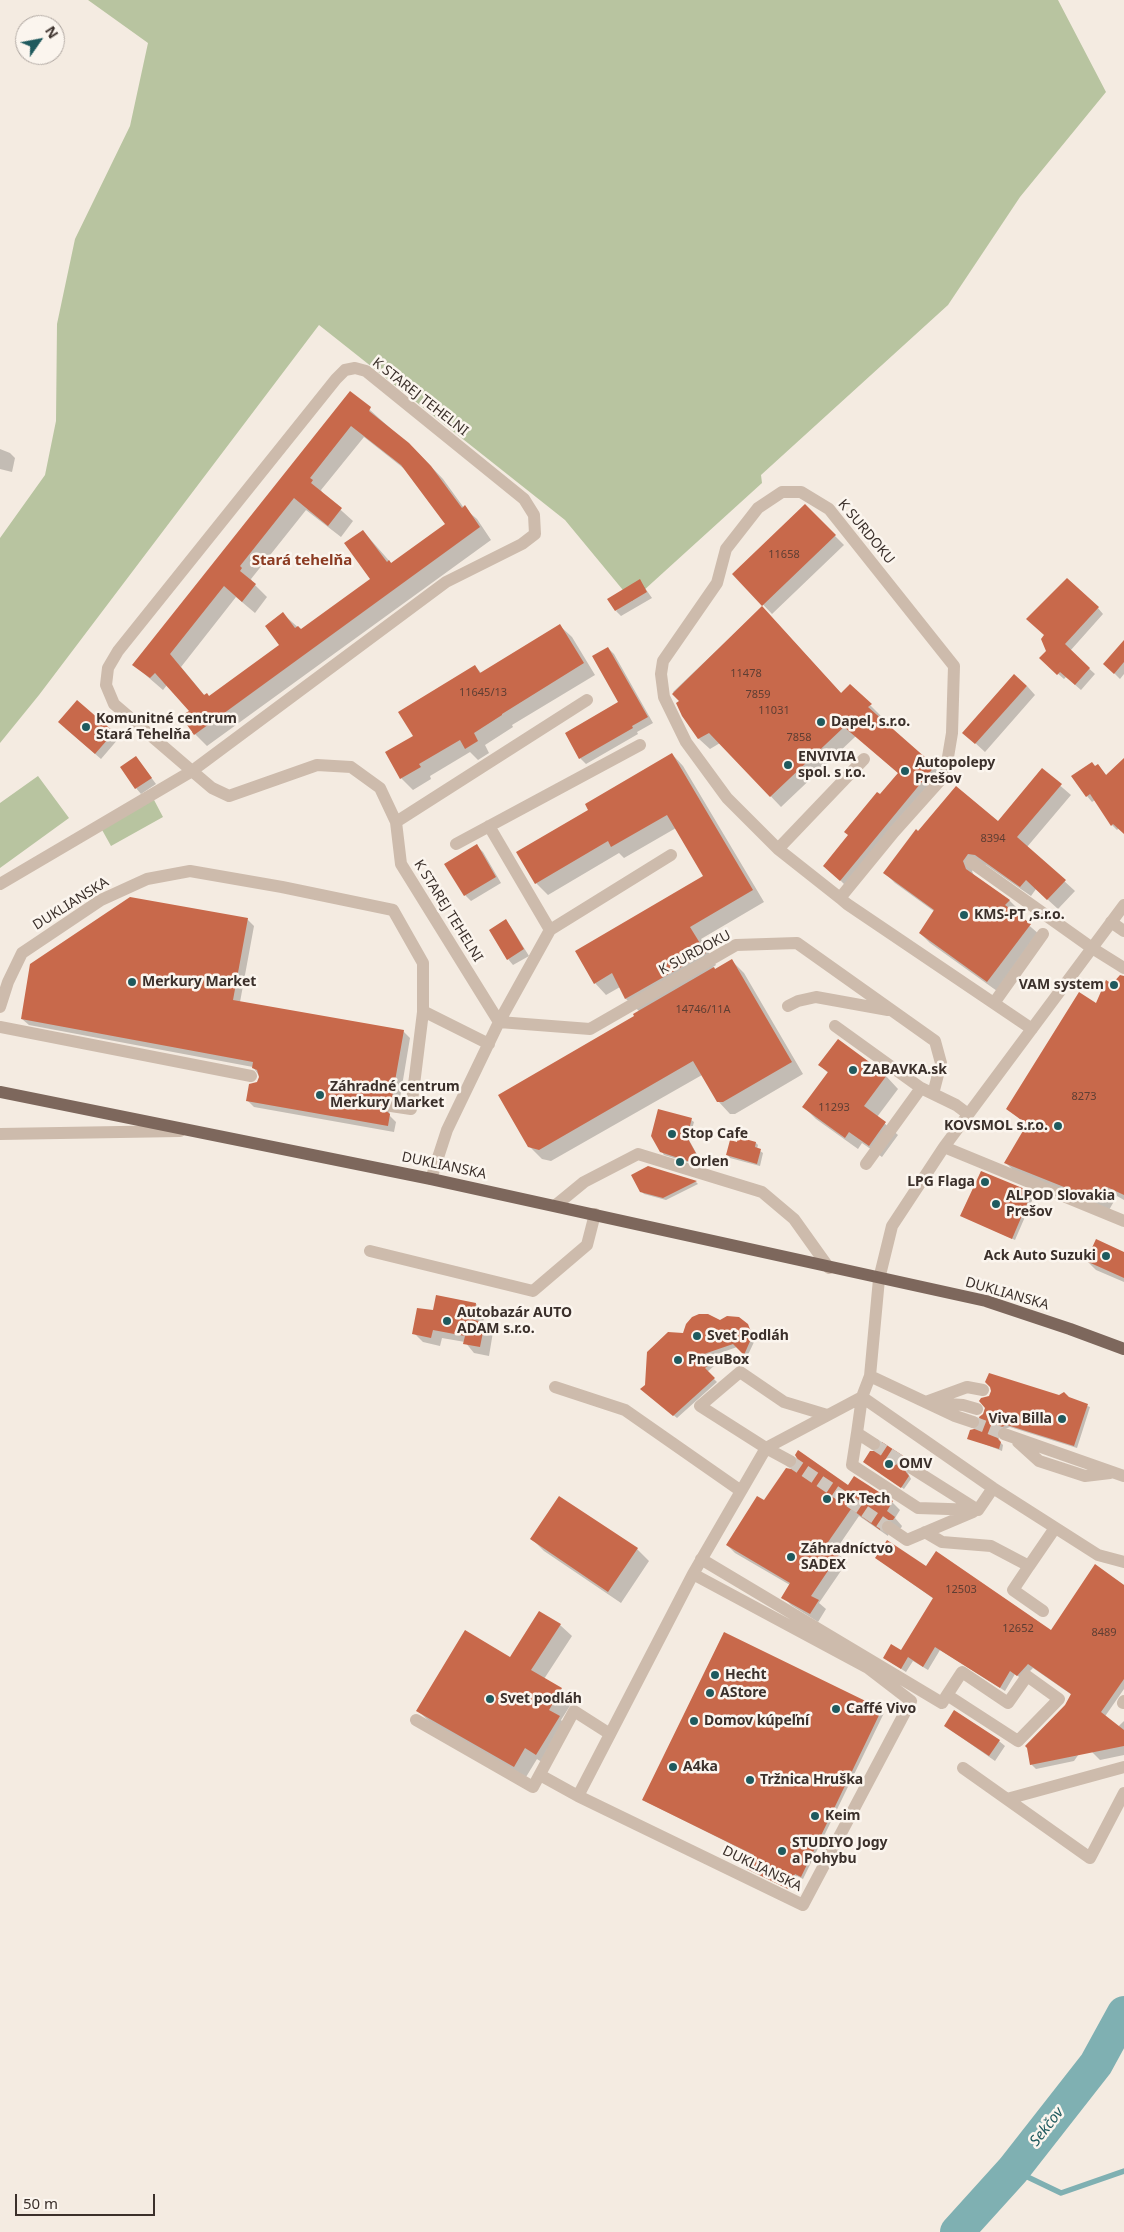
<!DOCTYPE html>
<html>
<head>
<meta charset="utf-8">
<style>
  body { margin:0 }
  #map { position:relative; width:1124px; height:2232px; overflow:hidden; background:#f4ebe1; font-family:"Noto Sans",sans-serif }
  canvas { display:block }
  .north { position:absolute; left:15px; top:15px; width:50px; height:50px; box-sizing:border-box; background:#fbf5ee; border:1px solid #aea6a0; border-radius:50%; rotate:57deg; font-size:14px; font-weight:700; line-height:20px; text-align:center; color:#3b302b }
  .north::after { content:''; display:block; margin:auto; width:18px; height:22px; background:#1f5a5e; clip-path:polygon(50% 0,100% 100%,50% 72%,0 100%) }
  .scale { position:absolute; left:15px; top:2194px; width:140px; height:22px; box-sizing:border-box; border:2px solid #3b302b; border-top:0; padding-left:6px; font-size:15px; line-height:18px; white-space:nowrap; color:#3b302b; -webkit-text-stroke:4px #fbf5ee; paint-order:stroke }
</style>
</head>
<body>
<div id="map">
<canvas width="1124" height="2232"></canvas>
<div class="north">N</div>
<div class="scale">50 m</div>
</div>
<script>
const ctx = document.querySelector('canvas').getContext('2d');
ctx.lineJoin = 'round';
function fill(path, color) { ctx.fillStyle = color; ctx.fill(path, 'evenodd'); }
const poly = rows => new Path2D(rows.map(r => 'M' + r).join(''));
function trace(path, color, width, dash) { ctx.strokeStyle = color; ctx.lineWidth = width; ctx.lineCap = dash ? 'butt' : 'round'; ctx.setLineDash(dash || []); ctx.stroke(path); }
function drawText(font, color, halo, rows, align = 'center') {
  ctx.font = font + ' "Noto Sans",sans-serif'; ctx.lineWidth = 5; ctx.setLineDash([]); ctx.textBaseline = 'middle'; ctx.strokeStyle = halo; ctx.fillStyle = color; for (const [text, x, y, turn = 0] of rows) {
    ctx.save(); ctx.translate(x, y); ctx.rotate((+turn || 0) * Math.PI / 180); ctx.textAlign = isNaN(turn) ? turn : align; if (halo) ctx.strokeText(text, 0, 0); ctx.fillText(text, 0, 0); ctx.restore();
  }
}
fill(poly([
  [88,0,1058,0,1106,92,1020,197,948,305,761,475,762,483,632,601,565,520,319,325,39,695,0,743,0,538,45,475,56,421,57,324,75,239,130,126,148,43],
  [38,776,69,818,0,868,0,803],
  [153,798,163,817,111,846,101,828]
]), '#b8c4a0');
fill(poly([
  [350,392,421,456,443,479,464,508,477,519,491,540,207,746,195,734,191,711,167,685,163,690,134,665],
  [364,437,407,471,447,525,392,564,363,531,372,579,301,630,283,614,281,645,210,697,205,696,181,667,236,597,255,613,267,597,253,583,251,579,306,510,341,537,353,521,323,494,321,490],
  [0,449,10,453,15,458,12,472,0,469],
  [805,506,844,545,772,614,734,574],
  [640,581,652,598,621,616,616,611],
  [762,607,842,694,850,685,881,716,879,718,945,777,851,891,836,876,880,796,899,774,856,736,781,807,720,743,710,749,699,739,683,715,680,701,673,692],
  [1098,608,1103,614,1070,651,1095,674,1081,690,1066,677,1064,679,1047,664,1048,651,1045,636],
  [560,626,572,637,595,675,512,725,513,727,485,745,489,753,478,760,470,752,430,776,431,779,413,790,401,778,414,737,475,666,482,674],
  [1124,642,1124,674,1120,679,1111,670],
  [608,648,614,654,653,723,637,732,638,734,586,764,580,758,566,734,620,703],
  [1027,686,1035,695,985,752,973,741],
  [65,728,113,733,119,738,101,759],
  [672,754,683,766,764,902,701,939,716,965,713,967,716,970,732,961,744,973,803,1074,735,1114,730,1114,718,1101,702,1075,551,1161,542,1159,529,1146,639,1011,626,999,620,987,606,995,595,983,704,876,676,828,624,858,619,853,548,895,536,883,590,810],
  [136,757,156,784,141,794,136,788],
  [1098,765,1107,776,1124,770,1124,833,1119,828,1117,830,1112,825,1095,800,1092,802,1087,796,1073,777],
  [1042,770,1071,795,1027,847,1075,891,1058,909,1036,889,1031,896,986,865,978,864,972,871,974,876,1009,900,1019,910,1016,914,1040,935,997,991,930,943,920,933,935,912,895,883,885,873,919,833,998,823],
  [477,846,483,852,501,883,471,901,465,895],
  [247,919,254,926,240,1002,403,1031,410,1038,399,1104,389,1111,390,1116,396,1122,394,1132,254,1107,247,1100,260,1077,253,1067,29,1025,22,1019],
  [506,921,511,927,529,956,513,965,508,959],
  [1124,980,1124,1200,1117,1196,1109,1210,1015,1172,1005,1162,1028,1126,1007,1108,1112,986],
  [820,1065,886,1076,898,1089,877,1117,898,1135,882,1157,862,1143,858,1149,816,1119,804,1107,828,1073],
  [691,1120,694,1122,689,1140,704,1167,664,1155,662,1152],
  [756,1143,758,1145,757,1149,763,1153,760,1166,730,1158,727,1155],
  [648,1167,696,1182,698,1184,666,1200,644,1194,641,1191],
  [981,1172,1034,1196,1015,1240,962,1216],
  [1124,1253,1124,1282,1096,1270,1087,1261],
  [437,1297,476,1304,485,1313,483,1323,493,1332,489,1356,474,1353,465,1342,442,1338,440,1346,423,1342,414,1333,434,1312],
  [720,1321,747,1324,754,1336,754,1342,747,1357,737,1347,706,1358,714,1366,707,1372,717,1382,677,1418,645,1392,684,1334],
  [1069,1399,1090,1407,1077,1448,1010,1427,1002,1430,998,1435,1000,1442,1003,1445,1002,1451,969,1438],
  [883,1444,913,1465,907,1471,911,1479,904,1489,865,1462,882,1449],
  [849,1487,892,1502,900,1510,895,1518,902,1526,901,1528,892,1528,889,1531,888,1536,859,1516,835,1551,847,1562,819,1603,826,1609,818,1622,791,1605,783,1597,790,1585,735,1553,727,1545,764,1501],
  [532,1539,637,1549,649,1561,621,1603,544,1551],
  [876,1558,927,1568,1052,1632,1095,1566,1124,1585,1124,1689,1074,1761,1036,1769,1031,1764,1072,1695,1033,1668,1022,1679,1015,1674,1005,1691,940,1650,928,1670,913,1661,906,1672,884,1658,901,1652,934,1599],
  [560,1625,572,1636,544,1679,561,1689,573,1701,561,1720,570,1729,548,1766,537,1759,526,1777,430,1722,418,1711,510,1658],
  [724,1633,884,1713,803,1879,797,1876,790,1890,751,1871,748,1869,755,1856,643,1800],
  [1124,1721,1124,1755,1100,1760,1092,1752],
  [945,1726,999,1741,1005,1746,995,1761]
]), '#0003');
trace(poly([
  [1013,2170,1061,2193,1124,2171]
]), '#7fb0b2', 5.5);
trace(poly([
  [957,2232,1013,2170,1096,2064,1124,2013]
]), '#7fb0b2', 34);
fill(poly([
  [350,391,371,407,369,411,409,443,431,466,462,508,465,505,480,527,194,735,181,716,189,711,155,673,150,678,132,665],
  [351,426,401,465,445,524,391,563,389,560,387,562,363,530,344,543,370,579,301,629,298,626,295,628,283,612,265,626,279,645,209,696,207,693,204,695,170,654,224,586,242,602,256,584,240,571,242,568,240,566,294,498,328,526,342,508,311,483,313,480,310,478],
  [805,504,836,535,762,606,732,574],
  [1067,578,1099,607,1065,644,1090,668,1075,685,1060,672,1057,675,1039,658,1046,651,1041,639,1044,635,1026,619],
  [640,579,647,592,615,611,607,599],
  [762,606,841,693,850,684,872,704,868,707,935,766,840,881,823,866,848,835,844,832,877,792,880,794,898,773,844,727,770,797,709,733,698,739,682,716,676,703,679,701,672,694],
  [560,624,584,663,502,714,502,715,474,733,478,741,465,749,460,740,419,764,421,767,400,779,385,752,413,736,398,712,475,665,480,673],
  [1124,640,1124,662,1114,674,1103,664],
  [608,647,648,717,632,726,633,728,579,759,565,733,618,702,592,656],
  [1014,674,1027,686,975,744,962,733],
  [77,700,114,732,95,754,58,722],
  [672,753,753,890,690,927,706,953,625,999,612,973,594,984,575,951,703,876,667,815,611,847,608,841,535,884,516,852,588,810,585,804],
  [136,756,152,778,135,789,120,767],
  [1124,758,1124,834,1113,824,1111,826,1090,794,1086,797,1071,776,1092,762,1095,766,1098,764,1106,775],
  [1042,768,1062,784,1017,837,1066,880,1047,900,1026,880,1020,887,975,855,968,854,963,861,966,869,1010,900,1005,905,1031,924,987,982,919,933,934,910,883,873,916,829,918,831,956,786,998,821],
  [477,844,496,877,464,896,444,864],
  [130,897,248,918,233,1000,404,1030,392,1098,388,1099,383,1104,384,1109,390,1114,388,1126,246,1101,249,1084,257,1082,259,1077,257,1070,252,1068,253,1062,21,1019,30,964],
  [506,919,524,949,507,960,489,930],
  [732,959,792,1062,723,1102,717,1102,693,1061,539,1150,528,1147,498,1095,634,1016,633,1014,714,967,715,969],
  [1120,975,1124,976,1124,1195,1107,1187,1099,1201,1004,1163,1027,1124,1006,1109,1079,992,1096,1003,1106,980,1112,984],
  [838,1039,887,1075,864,1106,886,1122,869,1146,849,1132,845,1138,802,1107,828,1072,818,1065],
  [658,1109,692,1118,687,1137,703,1166,660,1152,651,1136],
  [738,1137,756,1142,755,1147,761,1149,757,1164,726,1155,730,1140,737,1142],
  [648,1166,697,1181,663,1198,640,1192,631,1175],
  [981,1171,1032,1192,1012,1239,960,1216],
  [1096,1239,1124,1252,1124,1278,1086,1261],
  [436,1295,476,1303,474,1320,485,1322,480,1347,463,1344,465,1336,433,1330,431,1338,412,1334,417,1308,433,1310],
  [699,1314,708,1314,720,1320,727,1316,739,1317,748,1324,751,1332,751,1339,744,1355,733,1344,704,1354,711,1363,705,1368,715,1378,673,1416,640,1389,645,1385,647,1352,668,1332,683,1333,686,1324,692,1317],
  [989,1373,1059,1395,1064,1392,1069,1397,1088,1404,1074,1446,1007,1425,999,1428,996,1432,998,1439,1001,1442,999,1449,967,1439,970,1430,978,1428,981,1424,979,1417,983,1414,985,1408,979,1401,981,1398,989,1396,991,1391,990,1387,985,1382],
  [882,1442,911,1461,906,1465,906,1472,909,1476,901,1488,863,1462,870,1451,877,1451,880,1449],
  [798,1450,848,1485,854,1476,893,1501,887,1511,895,1517,893,1520,884,1520,881,1523,880,1530,851,1509,826,1545,840,1553,811,1596,819,1600,810,1614,781,1598,790,1583,726,1545,757,1496,764,1500,786,1468,791,1469,797,1465,798,1460,795,1455],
  [559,1496,638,1548,608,1592,530,1539],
  [887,1540,926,1566,936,1551,1051,1630,1095,1564,1124,1585,1124,1679,1101,1712,1124,1730,1124,1746,1030,1765,1027,1748,1025,1746,1065,1705,1071,1694,1028,1664,1017,1676,1010,1671,1000,1688,935,1647,923,1667,908,1657,901,1669,883,1658,891,1644,901,1650,933,1598,875,1558],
  [539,1611,561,1624,531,1670,562,1688,549,1710,560,1716,536,1755,525,1748,514,1767,416,1711,465,1630,510,1657],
  [724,1632,882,1709,801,1877,795,1874,788,1889,747,1869,754,1855,642,1800],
  [954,1710,1000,1740,989,1756,944,1726]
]), '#c8694b');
trace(poly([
  [973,1422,1004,1434],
  [874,1444,913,1469],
  [790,1461,888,1527]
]), '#cfc6bd', 12, [12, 6]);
trace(poly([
  [396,822,587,700],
  [489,826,550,930],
  [456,844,640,745],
  [778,849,864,759],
  [671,855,550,930,499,1022,590,1029,736,945,797,943,935,1041,941,1063,933,1094],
  [971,862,1092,948,1124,968],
  [0,884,192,771,446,582,522,544,535,534,534,515,524,499,366,371,355,368,345,370,336,379,118,651,108,668,106,685,114,704,192,771,212,788,229,796,317,765,351,767,380,788,396,822,401,864,499,1022,447,1130,431,1179],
  [840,898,894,832,945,775,952,733,954,666,829,509,801,492,782,492,758,508,726,549,717,583,663,661,661,674,664,697,686,742,727,798,778,849,840,898,847,904,1032,1029],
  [1111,922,1124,931],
  [994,1003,1043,934],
  [788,1006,798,1001,816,997,888,1010],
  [0,1007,8,982,22,953,101,900,147,879,190,871,282,887,393,910,423,963,423,1012,411,1109,391,1106],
  [425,1012,489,1044],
  [835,1026,921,1088],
  [0,1027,251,1076],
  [0,1134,180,1131],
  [944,1147,1124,1221],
  [866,1164,921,1088,956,1105,968,1114],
  [556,1205,584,1182,638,1154,762,1192,794,1219,829,1268],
  [370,1251,533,1291,587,1245,595,1214],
  [870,1376,955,1416,973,1422],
  [555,1387,625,1410,741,1491],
  [926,1402,967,1387,983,1390],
  [933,1403,963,1405,977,1409],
  [857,1433,852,1465,918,1508,978,1510],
  [1004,1434,1124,1476],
  [1018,1442,1039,1461,1085,1476,1110,1473],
  [874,1444,857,1433,862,1397,993,1488,1098,1555,1124,1562],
  [790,1461,766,1448,700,1406,740,1372,784,1402,827,1415],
  [913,1469,978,1510,993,1488],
  [888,1527,907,1540,973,1512],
  [925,1532,942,1542,991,1546,1029,1566,1055,1528],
  [701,1559,942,1703,947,1695,962,1672,1008,1703,1027,1676,1059,1699,1018,1741,947,1695],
  [1029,1566,1013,1590,1043,1611],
  [693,1574,868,1668,911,1701,803,1905,578,1796,693,1574,766,1448,862,1397,870,1376,879,1279,892,1226,944,1147,1124,905],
  [1123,1703,1124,1701],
  [416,1720,533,1787,574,1711,610,1734],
  [963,1768,1090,1858,1124,1793],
  [540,1775,578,1796],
  [1007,1799,1124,1767]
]), '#cdbbac', 12);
trace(poly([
  [0,1092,431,1179,986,1301,1070,1329,1124,1349]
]), '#7d675c', 12);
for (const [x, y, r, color] of [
  [821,722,5,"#1f5a5e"],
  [86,727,5,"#1f5a5e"],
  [788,765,5,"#1f5a5e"],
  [905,771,5,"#1f5a5e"],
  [964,915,5,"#1f5a5e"],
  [132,982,5,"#1f5a5e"],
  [1114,985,5,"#1f5a5e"],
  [853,1070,5,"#1f5a5e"],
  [320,1095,5,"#1f5a5e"],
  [1058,1126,5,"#1f5a5e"],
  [672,1134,5,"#1f5a5e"],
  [680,1162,5,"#1f5a5e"],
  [985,1182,5,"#1f5a5e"],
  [996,1204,5,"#1f5a5e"],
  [1106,1256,5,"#1f5a5e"],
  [447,1321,5,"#1f5a5e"],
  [697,1336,5,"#1f5a5e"],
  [678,1360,5,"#1f5a5e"],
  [1062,1419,5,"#1f5a5e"],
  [889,1464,5,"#1f5a5e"],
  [827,1499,5,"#1f5a5e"],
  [791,1557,5,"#1f5a5e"],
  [715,1675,5,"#1f5a5e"],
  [710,1693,5,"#1f5a5e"],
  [490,1699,5,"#1f5a5e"],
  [836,1709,5,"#1f5a5e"],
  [694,1721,5,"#1f5a5e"],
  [673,1767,5,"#1f5a5e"],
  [750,1780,5,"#1f5a5e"],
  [815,1816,5,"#1f5a5e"],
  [782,1851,5,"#1f5a5e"]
]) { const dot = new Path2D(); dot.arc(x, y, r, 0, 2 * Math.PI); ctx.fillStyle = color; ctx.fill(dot); trace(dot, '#fbf5ee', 2); }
drawText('11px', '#5e3e33', null, [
  ["11658",784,555],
  ["11478",746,674],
  ["11645/13",483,693],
  ["7859",758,695],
  ["11031",774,711],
  ["7858",799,738],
  ["8394",993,839],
  ["14746/11A",703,1010],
  ["8273",1084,1097],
  ["11293",834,1108],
  ["12503",961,1590],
  ["12652",1018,1629],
  ["8489",1104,1633]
]);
drawText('14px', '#3b302b', '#fbf5ee', [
  ["K STAREJ TEHELNI",420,397,38],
  ["K SURDOKU",866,532,50],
  ["DUKLIANSKA",71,904,-32],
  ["K STAREJ TEHELNI",448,911,58],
  ["K SURDOKU",695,953,-28],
  ["DUKLIANSKA",444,1166,12],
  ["DUKLIANSKA",1007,1294,16],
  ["DUKLIANSKA",762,1869,26]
]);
drawText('bold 14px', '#3b302b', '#fbf5ee', [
  ["Komunitné centrum",96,719],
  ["Stará Tehelňa",96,735],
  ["Dapel, s.r.o.",831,722],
  ["ENVIVIA",798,757],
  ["spol. s r.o.",798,773],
  ["Autopolepy",915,763],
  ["Prešov",915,779],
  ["KMS-PT ,s.r.o.",974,915],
  ["Merkury Market",142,982],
  ["VAM system",1104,985,"right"],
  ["ZABAVKA.sk",863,1070],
  ["Záhradné centrum",330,1087],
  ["Merkury Market",330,1103],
  ["KOVSMOL s.r.o.",1048,1126,"right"],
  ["Stop Cafe",682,1134],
  ["Orlen",690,1162],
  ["LPG Flaga",975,1182,"right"],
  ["ALPOD Slovakia",1006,1196],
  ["Prešov",1006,1212],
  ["Ack Auto Suzuki",1096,1256,"right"],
  ["Autobazár AUTO",457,1313],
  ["ADAM s.r.o.",457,1329],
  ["Svet Podláh",707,1336],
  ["PneuBox",688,1360],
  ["Viva Billa",1052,1419,"right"],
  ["OMV",899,1464],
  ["PK Tech",837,1499],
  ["Záhradníctvo",801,1549],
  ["SADEX",801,1565],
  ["Hecht",725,1675],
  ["AStore",720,1693],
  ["Svet podláh",500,1699],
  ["Caffé Vivo",846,1709],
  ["Domov kúpeľní",704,1721],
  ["A4ka",683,1767],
  ["Tržnica Hruška",760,1780],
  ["Keim",825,1816],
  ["STUDIYO Jogy",792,1843],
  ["a Pohybu",792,1859]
], 'left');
drawText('bold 15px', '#8c3b22', '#fbf5ee', [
  ["Stará tehelňa",302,561]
]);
drawText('italic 15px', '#1f5a5e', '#fbf5ee', [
  ["Sekčov",1047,2127,-52]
]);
</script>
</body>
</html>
